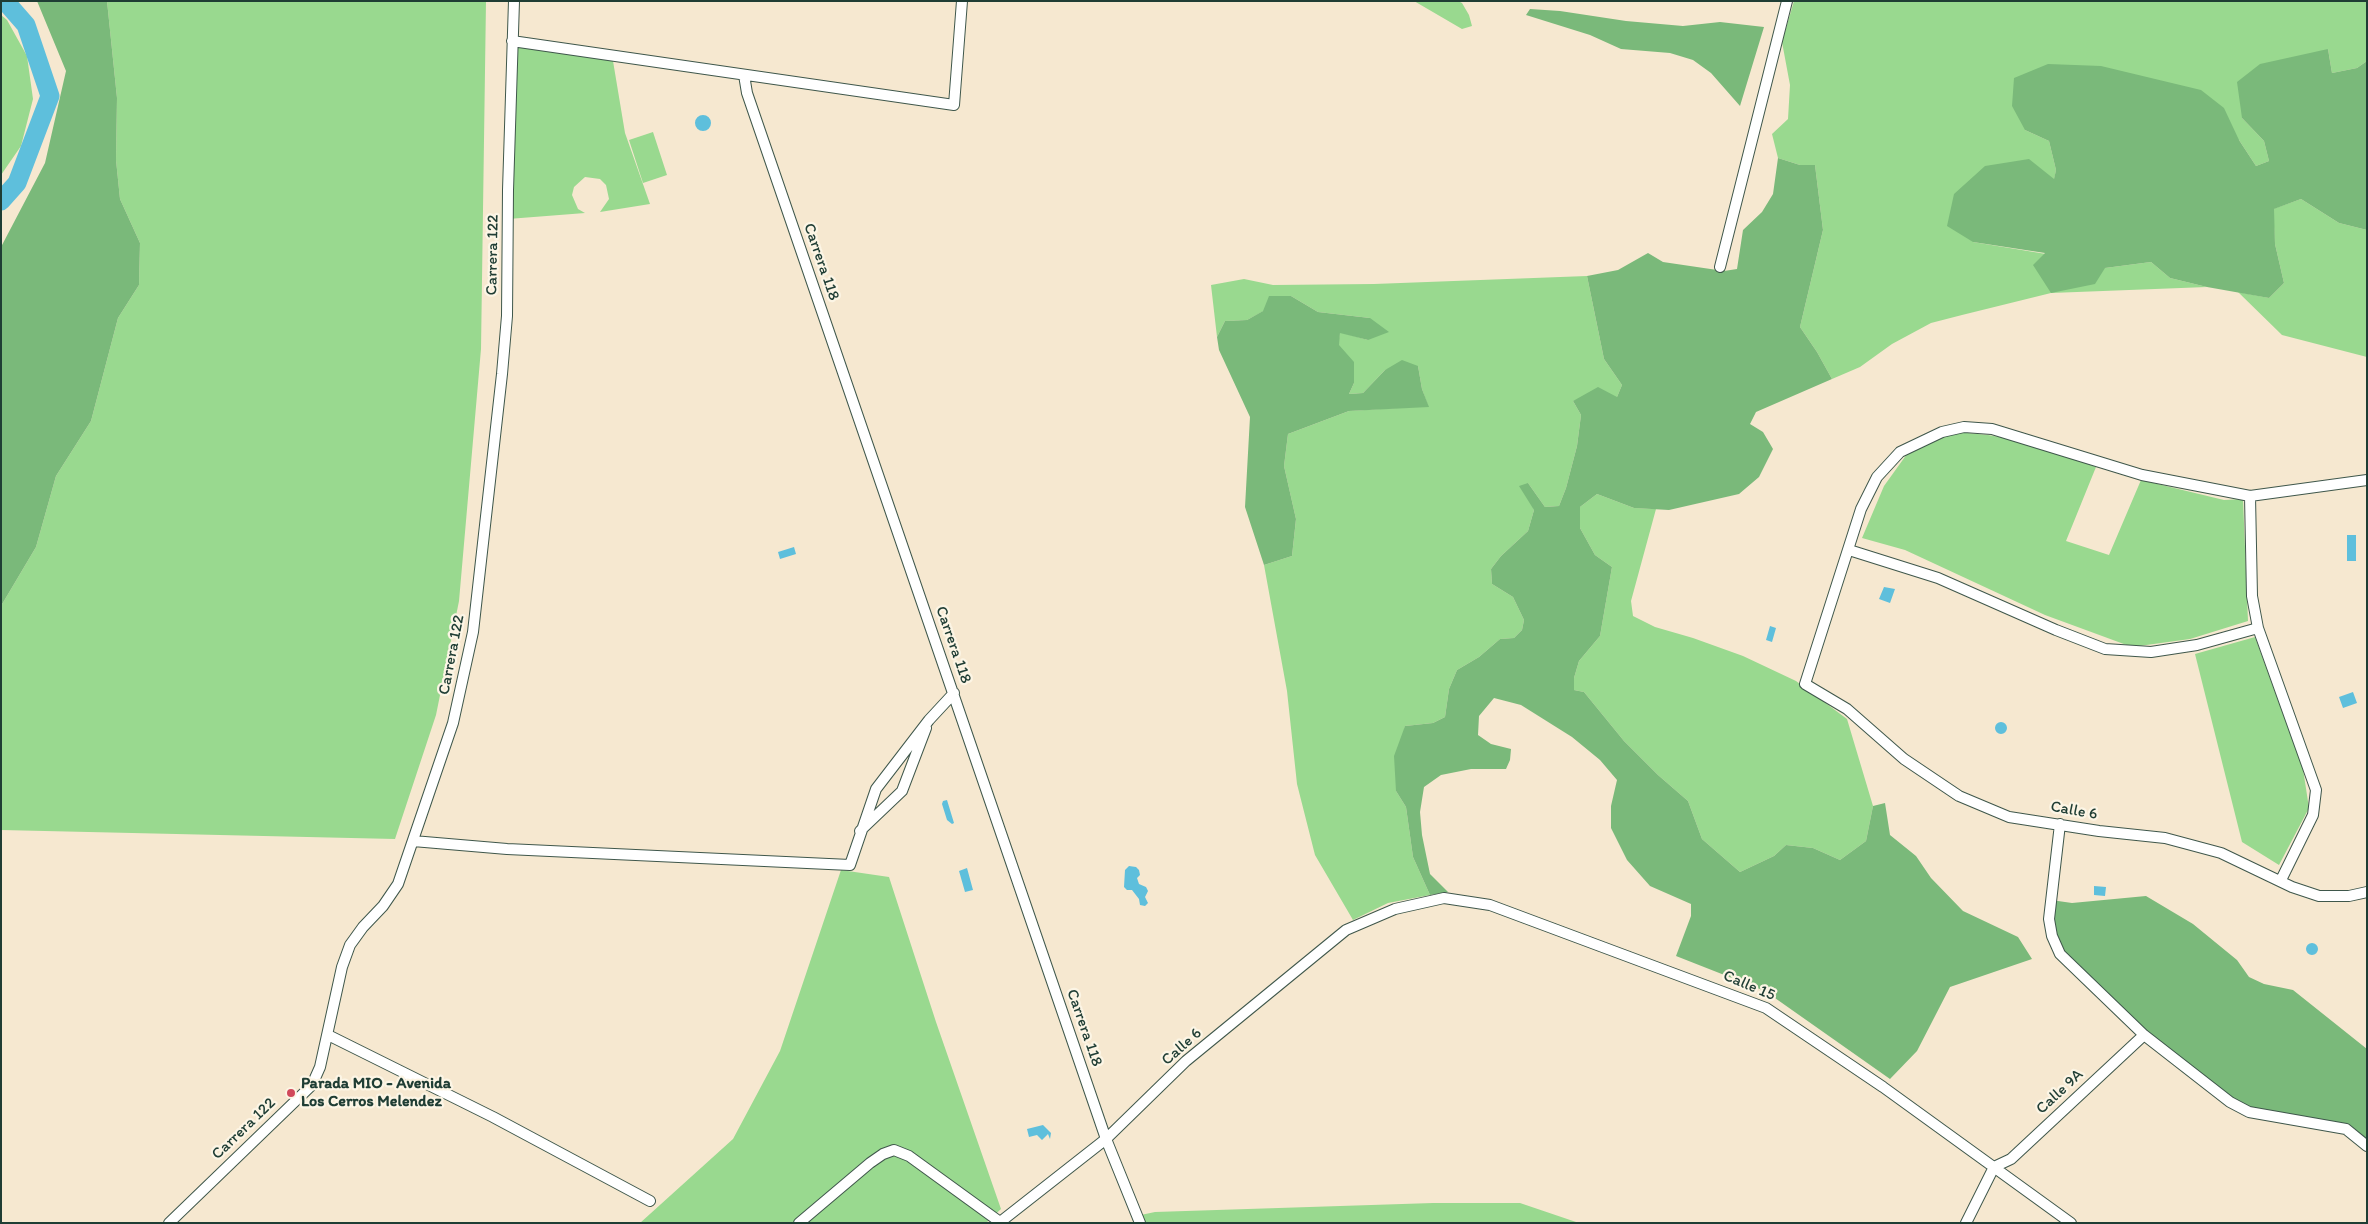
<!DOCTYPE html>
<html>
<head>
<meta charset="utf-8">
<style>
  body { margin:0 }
  #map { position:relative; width:2368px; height:1224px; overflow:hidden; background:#f6e8d0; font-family:Itim,sans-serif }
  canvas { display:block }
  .frame { position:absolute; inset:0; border:2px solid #1f3d34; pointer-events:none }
</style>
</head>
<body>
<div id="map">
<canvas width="2368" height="1224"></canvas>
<div class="frame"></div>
</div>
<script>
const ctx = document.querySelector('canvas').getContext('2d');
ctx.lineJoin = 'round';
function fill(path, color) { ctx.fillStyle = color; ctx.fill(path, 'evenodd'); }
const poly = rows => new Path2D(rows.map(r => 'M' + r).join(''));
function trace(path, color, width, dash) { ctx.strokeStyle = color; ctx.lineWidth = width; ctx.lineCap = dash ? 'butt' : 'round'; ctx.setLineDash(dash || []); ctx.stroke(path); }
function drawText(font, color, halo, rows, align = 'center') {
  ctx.font = font + ' Itim,sans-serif'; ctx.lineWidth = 4.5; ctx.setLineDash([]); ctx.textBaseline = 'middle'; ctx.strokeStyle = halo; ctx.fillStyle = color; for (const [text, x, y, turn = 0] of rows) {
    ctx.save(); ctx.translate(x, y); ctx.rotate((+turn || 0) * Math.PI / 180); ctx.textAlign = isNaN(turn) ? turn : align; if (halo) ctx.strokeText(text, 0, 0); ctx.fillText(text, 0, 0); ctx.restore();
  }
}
fill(poly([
  [107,1,486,1,481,349,459,601,436,715,395,839,1,830,1,606,36,547,56,476,91,421,118,318,139,285,140,243,120,199,116,160,117,98],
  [1414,1,1458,1,1462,3,1469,15,1472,26,1462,29],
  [1794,1,2367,1,2367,61,2357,68,2332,73,2328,49,2242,118,2264,141,2269,161,2256,166,2239,140,2025,130,2049,141,2056,170,2054,180,2047,175,1973,242,2046,254,2105,268,2151,262,2170,278,2207,287,2051,293,1962,315,1931,323,1892,344,1860,367,1832,379,1817,352,1800,327,1823,230,1815,165,1800,165,1778,158,1772,134,1788,119,1790,85,1782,42],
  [1,15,7,20,27,56,33,99,21,146,1,175],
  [512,41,612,55,625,133,650,204,600,212,609,199,606,185,600,179,585,177,574,187,572,195,578,209,585,213,508,219],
  [653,132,667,175,643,183,629,140],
  [2301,199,2339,223,2367,230,2367,357,2282,335,2238,292,2269,298,2284,283,2275,244,2273,209],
  [1587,276,1604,359,1622,385,1617,397,1573,401,1581,415,1577,446,1566,488,1559,506,1545,507,1528,483,1534,510,1528,531,1501,556,1491,569,1492,584,1513,597,1524,620,1522,630,1514,638,1500,639,1479,657,1457,670,1449,689,1445,717,1433,723,1405,726,1396,791,1406,807,1413,857,1430,895,1388,903,1353,920,1315,855,1297,784,1287,691,1264,565,1292,556,1296,519,1284,466,1288,434,1349,411,1428,406,1422,389,1418,366,1385,370,1363,393,1349,394,1354,383,1338,345,1340,332,1368,340,1370,318,1318,312,1291,296,1247,320,1225,321,1217,337,1211,285,1244,279,1273,285,1374,284],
  [1957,432,1988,435,2027,442,2096,467,2066,541,2109,555,2141,480,2224,500,2243,499,2248,621,2190,639,2132,647,2045,615,1905,550,1862,538,1884,486,1907,454,1935,439],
  [1597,494,1634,508,1656,509,1631,601,1633,616,1655,627,1693,638,1743,656,1796,681,1847,719,1873,806,1866,841,1840,860,1813,848,1786,845,1774,856,1740,872,1702,839,1688,801,1658,775,1624,741,1584,692,1574,690,1574,678,1579,661,1600,636,1612,567,1595,555,1580,528,1580,507],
  [2255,637,2303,769,2309,808,2279,865,2242,842,2195,654],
  [841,870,889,877,936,1022,1001,1209,986,1223,640,1223,733,1139,780,1051],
  [1433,1203,1520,1203,1579,1223,1140,1223,1136,1216,1155,1212]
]), '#99d98f');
fill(poly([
  [37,1,107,1,117,98,116,160,120,199,140,243,139,285,118,318,91,421,56,476,36,547,1,606,1,247,45,163,66,71],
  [1530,9,1560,11,1626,21,1683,26,1720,22,1764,27,1740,106,1711,73,1693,60,1670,53,1621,49,1590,35,1526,15],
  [2328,49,2332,73,2357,68,2367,61,2367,230,2339,223,2301,199,2274,209,2275,244,2284,283,2269,298,2207,287,2170,278,2151,262,2105,268,2095,284,2051,293,2033,265,2045,253,1973,242,1947,226,1954,194,1985,166,2029,159,2054,179,2056,170,2049,141,2025,130,2012,106,2014,78,2048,64,2101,66,2201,90,2224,108,2239,140,2256,166,2269,161,2264,141,2242,118,2237,82,2260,64],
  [1778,158,1800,165,1815,165,1823,230,1800,327,1817,352,1832,379,1756,412,1750,424,1763,432,1773,449,1759,477,1739,494,1669,510,1634,508,1597,494,1580,507,1580,528,1595,555,1612,567,1600,636,1579,661,1574,678,1574,690,1584,692,1624,741,1658,775,1688,801,1702,839,1740,872,1774,856,1786,845,1813,848,1840,860,1866,841,1873,806,1885,803,1890,835,1916,856,1931,878,1963,911,2018,937,2032,959,1950,987,1917,1051,1890,1079,1765,991,1676,956,1691,916,1691,904,1650,886,1627,860,1611,828,1611,806,1617,780,1600,760,1572,737,1521,705,1494,698,1479,716,1478,735,1491,744,1511,749,1510,760,1506,769,1471,769,1441,775,1424,787,1420,812,1422,835,1430,874,1448,892,1430,895,1413,857,1406,807,1396,791,1394,756,1405,726,1433,723,1445,717,1449,689,1457,670,1479,657,1500,639,1514,638,1522,630,1524,620,1513,597,1492,584,1491,569,1501,556,1528,531,1534,510,1519,486,1528,483,1545,507,1559,506,1566,488,1577,446,1581,415,1573,401,1598,387,1617,397,1622,385,1604,359,1587,276,1618,270,1648,253,1663,262,1724,271,1737,269,1743,230,1762,212,1773,194],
  [1269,296,1291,296,1318,312,1370,318,1389,332,1368,340,1340,333,1339,345,1354,362,1354,383,1349,394,1363,393,1385,370,1402,360,1418,366,1422,389,1429,407,1349,411,1288,434,1284,466,1296,519,1292,556,1264,565,1245,507,1250,417,1219,350,1217,337,1225,321,1247,320,1263,311],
  [2146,896,2193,924,2237,960,2249,977,2264,984,2293,990,2367,1049,2367,1146,2346,1129,2249,1112,2144,1035,2060,954,2052,936,2051,900,2072,903]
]), '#7ab97a');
fill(poly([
  '695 123a8 8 0 1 1 16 0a8 8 0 1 1-16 0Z',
  [2347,535,2356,535,2356,561,2347,561],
  [794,547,796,554,780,559,778,552],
  [1884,587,1895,589,1890,603,1879,599],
  [1770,626,1776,628,1772,642,1766,640],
  [2353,692,2357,703,2343,708,2339,697],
  '1995 728a6 6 0 1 1 12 0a6 6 0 1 1-12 0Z',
  [947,800,954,823,952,824,947,820,942,804,943,801],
  [1129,866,1136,867,1139,870,1140,875,1137,878,1139,884,1146,887,1148,891,1145,897,1148,903,1145,906,1140,905,1139,899,1132,890,1127,890,1124,887,1125,870],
  [967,868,973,890,965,892,959,871],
  [2094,886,2106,887,2105,896,2094,895],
  '2306 949a6 6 0 1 1 12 0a6 6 0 1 1-12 0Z',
  [1043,1125,1051,1133,1050,1139,1048,1134,1042,1140,1037,1135,1029,1137,1027,1129]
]), '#5ebfdc');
trace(poly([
  [1,201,17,183,50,96,26,25,5,1]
]), '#5ebfdc', 19);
const minor = poly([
  [512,41,954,105,962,1],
  [744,75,747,93,1106,1139,1140,1223],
  [1720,267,1787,1],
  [2367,480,2250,496,2142,475,1992,429,1964,427,1942,432,1900,452,1877,477,1861,509,1805,684,1847,709,1904,759,1959,796,2009,817,2099,831,2165,838,2221,853,2292,887,2319,896,2349,896,2367,892],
  [2250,496,2252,596,2258,628,2316,790,2313,815,2281,880],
  [1849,550,1938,578,2056,630,2105,649,2151,652,2197,645,2258,628],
  [2060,824,2049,919,2052,936,2060,954,2144,1035,2230,1102,2249,1112,2346,1129,2367,1146],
  [860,831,902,791,926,728],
  [413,841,507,849,850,865,876,789,929,720,954,693],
  [328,1035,493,1117,650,1201],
  [1994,1167,2011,1159,2144,1035],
  [169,1223,312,1085,320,1067,342,967,350,945,363,927,383,906,398,884,453,723,473,632,502,374,507,316,508,190,514,1],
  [799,1223,870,1163,883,1154,894,1150,909,1156,1000,1222],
  [999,1223,1106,1139,1186,1061,1346,930,1395,909,1444,898,1490,905,1766,1008,1883,1087,2071,1223],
  [1966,1223,1994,1167]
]);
trace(minor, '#3f574b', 12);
trace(minor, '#fff', 10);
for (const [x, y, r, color] of [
  [291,1093,5,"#d1495b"]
]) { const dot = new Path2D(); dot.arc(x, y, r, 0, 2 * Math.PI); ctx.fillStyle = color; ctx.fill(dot); trace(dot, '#fcf5e5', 2); }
drawText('16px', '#1f3d34', '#fcf5e5', [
  ["Carrera 122",493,255,-89],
  ["Carrera 118",821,262,71],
  ["Carrera 118",953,645,71],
  ["Carrera 122",452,655,-79],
  ["Calle 6",2074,811,10],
  ["Calle 15",1749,986,23],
  ["Carrera 118",1084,1028,71],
  ["Calle 6",1182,1047,-42],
  ["Calle 9A",2060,1092,-43],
  ["Carrera 122",244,1129,-44]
]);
drawText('bold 16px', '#1f3d34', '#fcf5e5', [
  ["Parada MIO - Avenida",301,1084],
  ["Los Cerros Melendez",301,1102]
], 'left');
</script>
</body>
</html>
